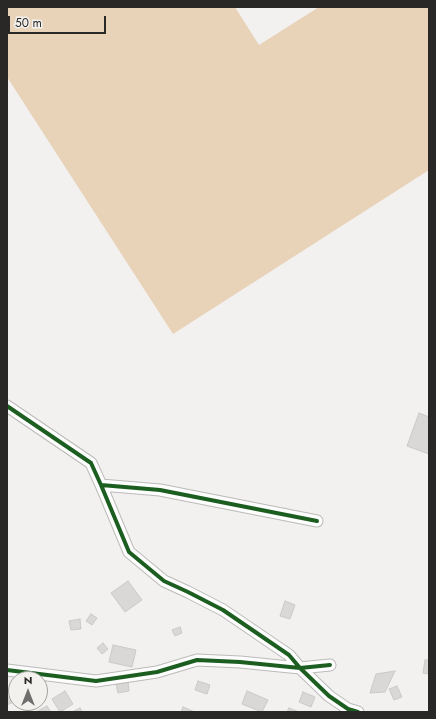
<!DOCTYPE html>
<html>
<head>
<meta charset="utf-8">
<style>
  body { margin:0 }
  #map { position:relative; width:436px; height:719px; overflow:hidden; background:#f2f1ef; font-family:Jost,sans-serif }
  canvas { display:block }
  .frame { position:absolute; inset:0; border:8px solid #292827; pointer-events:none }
  .north { position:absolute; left:8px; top:671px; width:40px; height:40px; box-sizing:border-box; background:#f3f1ee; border:1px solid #a2a19e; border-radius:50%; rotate:0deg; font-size:11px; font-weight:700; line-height:16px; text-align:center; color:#292827 }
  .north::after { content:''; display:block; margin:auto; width:14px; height:18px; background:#6f6e6d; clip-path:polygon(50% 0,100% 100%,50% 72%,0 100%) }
  .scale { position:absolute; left:8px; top:16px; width:98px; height:18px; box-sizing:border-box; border:2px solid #292827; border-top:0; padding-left:5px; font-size:12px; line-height:14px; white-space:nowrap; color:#292827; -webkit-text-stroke:3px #f3f1ee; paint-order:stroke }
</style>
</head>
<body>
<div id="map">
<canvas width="436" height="719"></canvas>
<div class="frame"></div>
<div class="north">N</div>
<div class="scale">50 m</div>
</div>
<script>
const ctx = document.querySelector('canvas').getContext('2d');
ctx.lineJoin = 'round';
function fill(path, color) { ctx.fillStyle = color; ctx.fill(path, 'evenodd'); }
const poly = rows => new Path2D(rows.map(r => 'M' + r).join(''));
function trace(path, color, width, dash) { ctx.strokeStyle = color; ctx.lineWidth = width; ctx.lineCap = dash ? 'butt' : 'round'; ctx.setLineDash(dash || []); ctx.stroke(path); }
fill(poly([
  [7,7,235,7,259,45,319,7,429,7,429,170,173,334,7,77]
]), '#e8d3b9');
const building = poly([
  [419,413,429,417,429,454,407,446,419,413],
  [128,581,142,600,125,612,111,593,128,581],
  [285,601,295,605,290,619,280,616,285,601],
  [91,614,97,618,92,625,86,621,91,614],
  [80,619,81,629,71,630,69,621,80,619],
  [180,627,182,633,175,636,172,630,180,627],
  [103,643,108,649,102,654,97,648,103,643],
  [113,645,136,650,132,667,109,662,113,645],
  [425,660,429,660,429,674,423,673,425,660],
  [395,671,385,692,370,693,376,674,395,671],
  [198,681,210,685,207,694,195,690,198,681],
  [128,682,129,691,118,693,116,684,128,682],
  [397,686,402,697,394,700,389,689,397,686],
  [65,691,73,704,60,712,52,699,65,691],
  [247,691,268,700,262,712,242,704,247,691],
  [303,692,315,697,311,707,299,702,303,692],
  [10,696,13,702,7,705,7,698,10,696],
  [47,706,51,712,36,712,47,706],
  [183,707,195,712,181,712,183,707],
  [80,708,82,712,72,712,80,708],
  [289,708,299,712,287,712,289,708]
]);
fill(building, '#d9d8d7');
trace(building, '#cac9c8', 1);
const street = poly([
  [7,406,91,463,101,485,160,490,317,521],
  [101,485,129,552,164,581,188,592,223,610,289,655,300,668,329,696,348,709,358,712],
  [7,670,96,681,157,672,197,660,240,662,300,668,330,665]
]);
trace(street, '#bcbbba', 13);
trace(street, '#fdfdfd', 11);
trace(poly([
  [7,406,91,463,101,485,160,490,317,521],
  [101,485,129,552,164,581,188,592,223,610,289,655,300,668,329,696,348,709,358,712],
  [7,670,96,681,157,672,197,660,240,662,300,668,330,665]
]), '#1b5e20', 4);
</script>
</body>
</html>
